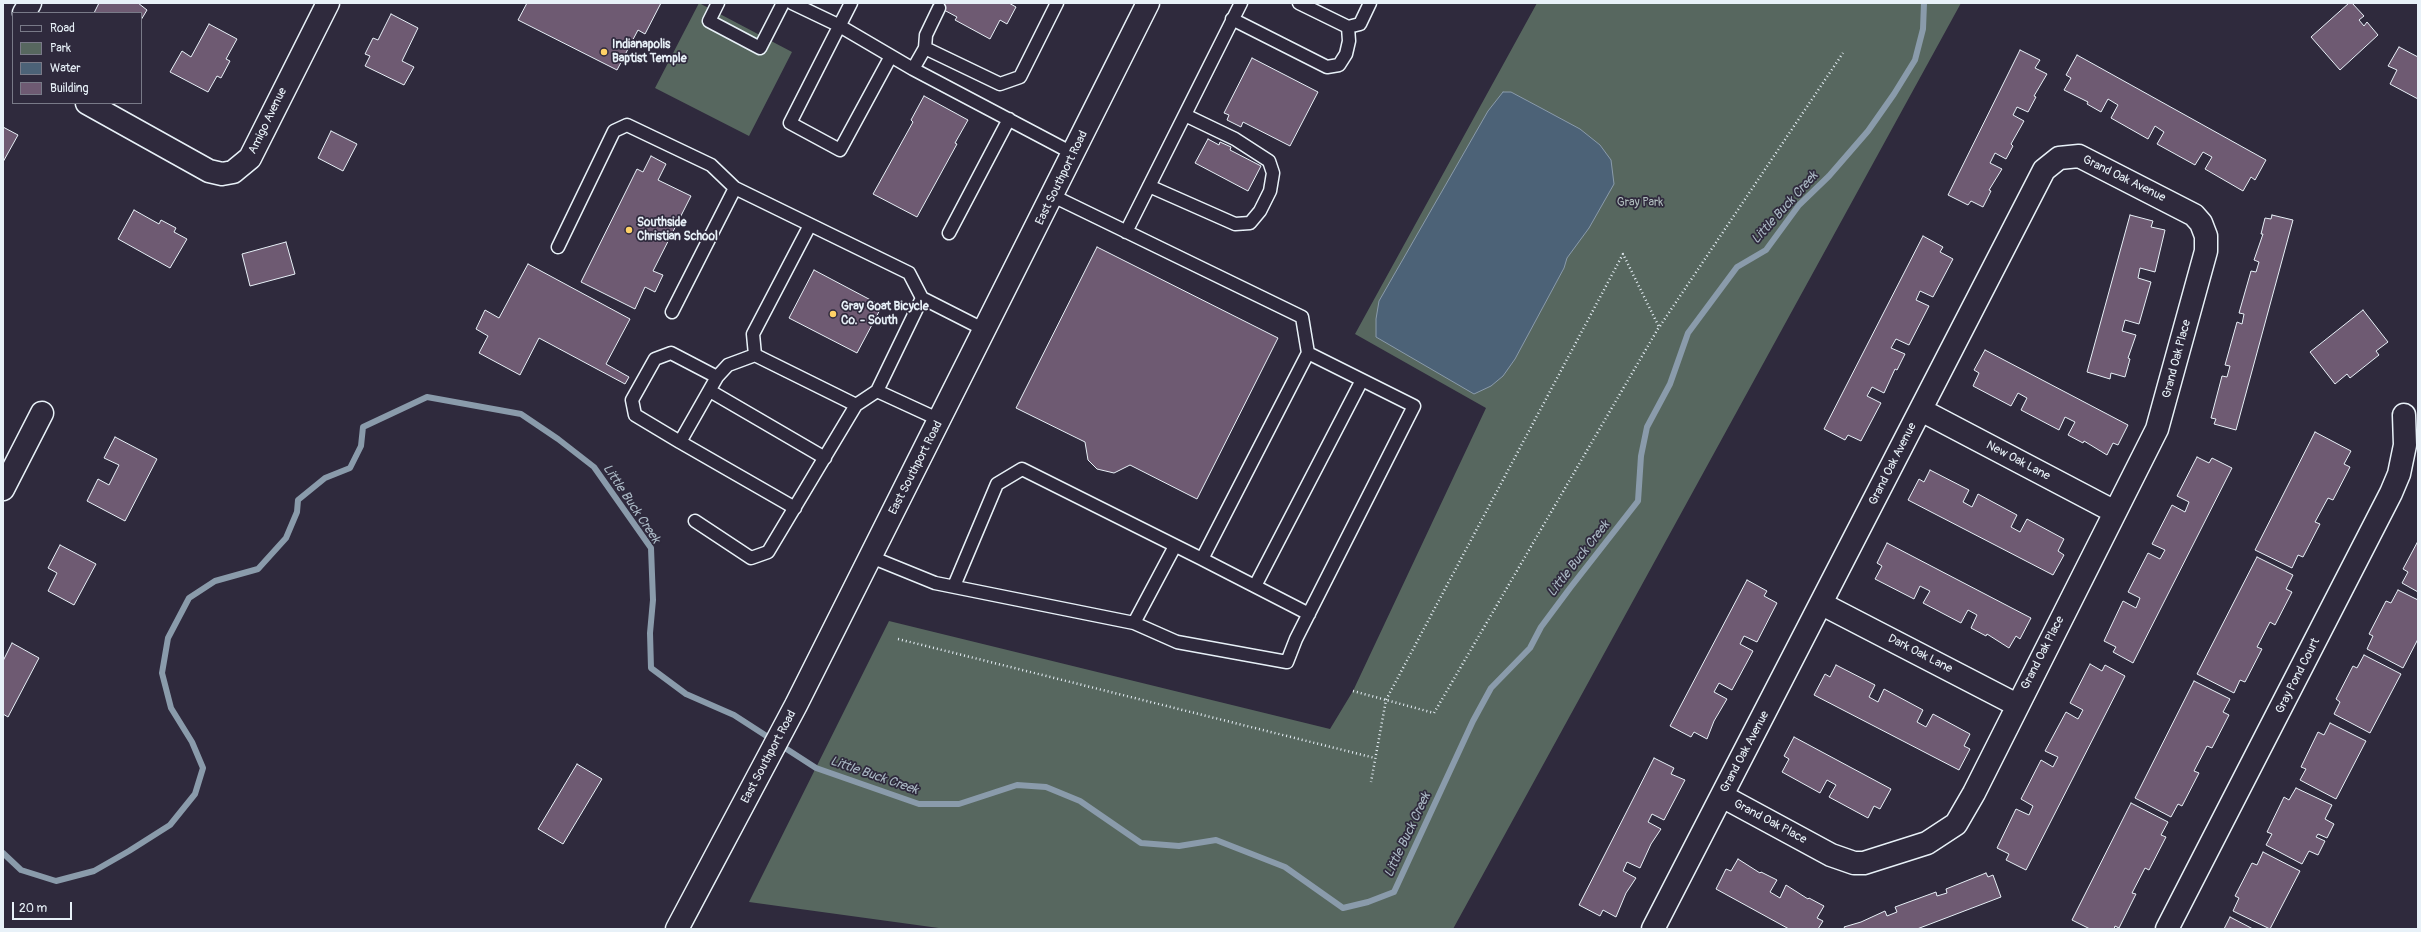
<!DOCTYPE html>
<html>
<head>
<meta charset="utf-8">
<style>
  body { margin:0 }
  #map { position:relative; width:2421px; height:932px; overflow:hidden; background:#2f2a3d; font-family:Pangolin,sans-serif }
  canvas { display:block }
  .frame { position:absolute; inset:0; border:4px solid #e8f1f8; pointer-events:none }
  .legend { position:absolute; left:12px; top:12px; width:130px; height:92px; box-sizing:border-box; background:#2f2a3d; border:1px solid #797a88; margin:0; padding:5px 7px; list-style:none; font-size:12px; color:#e8f1f8 }
  .legend li { display:flex; align-items:center; gap:8px; height:20px }
  .legend b { width:20px; border:1px solid #797a88 }
  .scale { position:absolute; left:12px; top:902px; width:60px; height:18px; box-sizing:border-box; border:2px solid #e8f1f8; border-top:0; padding-left:5px; font-size:12px; line-height:14px; white-space:nowrap; color:#e8f1f8; -webkit-text-stroke:3px #2f2a3d; paint-order:stroke }
</style>
</head>
<body>
<div id="map">
<canvas width="2421" height="932"></canvas>
<div class="frame"></div>
<ul class="legend">
<li><b style="height:5px;background:#2f2a3d"></b>Road</li>
<li><b style="height:11px;background:#57675f"></b>Park</li>
<li><b style="height:11px;background:#4c6277"></b>Water</li>
<li><b style="height:11px;background:#6e5a72"></b>Building</li>
</ul>
<div class="scale">20 m</div>
</div>
<script>
const ctx = document.querySelector('canvas').getContext('2d');
ctx.lineJoin = 'round';
function fill(path, color) { ctx.fillStyle = color; ctx.fill(path, 'evenodd'); }
const poly = rows => new Path2D(rows.map(r => 'M' + r).join(''));
function trace(path, color, width, dash) { ctx.strokeStyle = color; ctx.lineWidth = width; ctx.lineCap = dash ? 'butt' : 'round'; ctx.setLineDash(dash || []); ctx.stroke(path); }
function drawText(font, color, halo, rows, align = 'center') {
  ctx.font = font + ' Pangolin,sans-serif'; ctx.lineWidth = 3.5; ctx.setLineDash([]); ctx.textBaseline = 'middle'; ctx.strokeStyle = halo; ctx.fillStyle = color; for (const [text, x, y, turn = 0] of rows) {
    ctx.save(); ctx.translate(x, y); ctx.rotate((+turn || 0) * Math.PI / 180); ctx.textAlign = isNaN(turn) ? turn : align; if (halo) ctx.strokeText(text, 0, 0); ctx.fillText(text, 0, 0); ctx.restore();
  }
}
fill(poly([
  [699,3,792,52,749,136,655,88],
  [1537,3,1961,3,1453,929,946,929,749,902,889,621,1330,729,1353,691,1486,408,1355,334]
]), '#57675f');
const water = poly([
  [1503,92,1511,92,1541,108,1580,129,1600,145,1611,160,1614,184,1589,228,1567,258,1564,268,1515,359,1503,376,1491,386,1474,394,1376,337,1376,319,1379,301,1488,111,1503,92]
]);
fill(water, '#4c6277');
trace(water, '#8a9bab', 1);
trace(poly([
  [3,853,21,870,56,881,94,871,129,851,170,825,195,794,203,768,192,742,171,708,162,673,168,638,189,598,215,581,258,569,286,538,297,512,298,500,325,478,350,468,361,446,363,427,427,397,521,414,558,439,594,467,651,548,653,600,650,633,651,668,686,694,734,715,816,768,919,804,959,804,1017,785,1046,787,1080,801,1141,843,1179,846,1216,840,1285,867,1343,908,1368,902,1394,892,1473,721,1491,688,1530,648,1541,627,1570,588,1638,501,1641,456,1647,427,1670,384,1688,333,1737,267,1766,250,1799,205,1829,176,1868,131,1894,94,1915,60,1923,29,1924,3]
]), '#8a9bab', 6);
const building = poly([
  [99,3,138,3,147,10,141,20,141,13,94,13,99,3],
  [527,3,661,3,645,34,638,30,617,70,518,20,527,3],
  [931,3,1009,3,1016,7,1007,24,1000,20,990,39,955,20,957,17,931,3],
  [2349,3,2352,3,2364,16,2359,20,2364,26,2367,22,2378,35,2340,70,2311,37,2349,3],
  [391,14,418,28,402,61,414,67,404,85,365,66,370,56,365,54,373,38,378,40,391,14],
  [209,24,237,39,226,59,230,61,221,78,217,76,208,92,170,72,182,51,191,57,209,24],
  [2399,47,2418,57,2418,99,2390,84,2397,70,2388,66,2399,47],
  [2020,50,2040,60,2035,68,2047,74,2034,96,2036,97,2028,112,2017,107,2013,115,2024,121,2011,144,2013,146,2006,159,1995,153,1990,163,2002,169,1989,190,1991,191,1983,207,1971,201,1968,205,1948,195,2020,50],
  [2077,55,2266,160,2255,180,2251,177,2243,191,2205,169,2212,157,2203,152,2195,165,2157,144,2164,132,2155,126,2148,139,2111,118,2118,105,2108,99,2101,112,2087,104,2088,102,2064,90,2071,78,2066,75,2077,55],
  [1252,58,1318,92,1290,146,1243,122,1241,127,1227,120,1229,115,1224,113,1252,58],
  [924,96,968,120,955,143,957,144,917,217,873,194,913,122,911,120,924,96],
  [3,127,18,135,3,162,3,127],
  [331,131,357,144,343,171,318,158,331,131],
  [1208,139,1219,145,1220,142,1231,147,1230,150,1261,166,1248,191,1195,163,1208,139],
  [651,156,666,164,658,180,691,196,653,271,663,275,655,292,645,287,635,309,581,282,637,169,643,172,651,156],
  [134,210,159,224,161,220,176,228,174,232,187,239,170,268,118,239,134,210],
  [2130,215,2153,221,2151,227,2165,230,2155,272,2140,268,2138,278,2151,282,2139,324,2125,320,2122,331,2136,335,2128,358,2130,359,2125,377,2111,373,2110,379,2087,372,2130,215],
  [2272,215,2293,220,2236,430,2214,424,2216,419,2211,418,2222,376,2227,377,2230,366,2225,365,2237,322,2242,324,2244,314,2239,313,2251,271,2256,272,2259,262,2254,260,2263,234,2261,234,2265,218,2271,219,2272,215],
  [1923,236,1943,247,1940,252,1953,259,1933,297,1920,291,1916,300,1929,306,1909,345,1896,339,1891,348,1905,354,1897,370,1895,369,1884,393,1872,387,1867,396,1881,403,1861,441,1848,435,1845,440,1824,429,1923,236],
  [286,242,295,274,250,286,242,254,286,242],
  [1097,247,1278,338,1197,499,1130,465,1114,473,1097,469,1088,460,1085,442,1016,408,1097,247],
  [528,264,630,319,606,364,629,377,625,384,539,338,520,375,479,353,488,336,476,329,485,310,499,318,528,264],
  [814,270,882,306,857,353,789,318,814,270],
  [2363,310,2388,342,2376,351,2379,355,2350,378,2347,374,2335,384,2310,352,2363,310],
  [1985,350,2128,425,2118,445,2113,443,2107,455,2084,441,2083,443,2068,435,2075,422,2065,417,2059,430,2021,410,2027,398,2018,393,2011,406,1973,386,1979,373,1974,370,1985,350],
  [2315,432,2351,451,2344,464,2350,467,2333,500,2328,498,2315,522,2320,524,2303,557,2298,555,2292,568,2255,550,2315,432],
  [115,437,157,459,125,521,87,501,98,479,109,485,119,465,104,458,115,437],
  [2197,457,2209,463,2212,458,2232,468,2133,663,2113,652,2116,647,2104,641,2123,601,2136,608,2140,598,2128,592,2148,553,2160,559,2165,550,2152,544,2172,505,2185,512,2189,502,2177,496,2197,457],
  [1930,470,1969,490,1963,502,1972,507,1978,494,2017,515,2011,527,2020,532,2027,519,2064,539,2058,551,2064,555,2053,575,1908,500,1919,479,1924,482,1930,470],
  [2418,541,2418,592,2402,583,2408,572,2403,569,2418,541],
  [1887,543,2031,618,2020,639,2016,636,2009,648,1987,634,1986,636,1971,628,1977,615,1968,610,1961,623,1923,603,1930,591,1920,586,1914,599,1875,579,1882,566,1877,563,1887,543],
  [60,545,96,564,74,605,48,591,57,573,48,568,60,545],
  [2257,557,2293,575,2286,589,2292,592,2275,625,2270,622,2257,647,2262,649,2245,682,2240,680,2234,693,2197,674,2257,557],
  [1747,580,1767,591,1764,596,1777,603,1757,642,1744,636,1740,644,1753,651,1732,690,1719,683,1714,692,1727,699,1714,721,1707,739,1694,732,1691,737,1670,726,1747,580],
  [2398,590,2418,600,2418,639,2403,668,2367,649,2373,636,2369,634,2386,601,2391,603,2398,590],
  [12,643,39,658,8,717,3,714,3,661,12,643],
  [2364,655,2401,674,2370,733,2334,714,2340,702,2336,699,2353,666,2357,668,2364,655],
  [2090,664,2102,671,2105,665,2125,676,2026,870,2006,860,2009,854,1997,848,2016,809,2029,815,2033,806,2021,799,2041,760,2053,767,2058,757,2045,751,2066,712,2078,719,2083,710,2070,703,2090,664],
  [1836,665,1875,685,1869,697,1878,702,1884,689,1923,710,1917,722,1926,727,1933,714,1970,734,1964,746,1970,749,1959,770,1814,695,1825,674,1830,677,1836,665],
  [2194,681,2230,699,2223,712,2229,715,2212,748,2207,746,2194,771,2199,773,2182,806,2178,804,2171,817,2135,798,2194,681],
  [2330,723,2366,741,2336,799,2300,780,2306,769,2301,767,2318,732,2324,735,2330,723],
  [1794,737,1891,789,1880,809,1874,806,1868,818,1829,797,1836,785,1827,780,1820,793,1782,772,1789,759,1784,756,1794,737],
  [1654,758,1674,768,1671,774,1685,780,1664,820,1652,814,1648,822,1661,829,1651,844,1640,868,1627,862,1623,871,1636,878,1626,893,1616,917,1603,910,1600,916,1579,905,1654,758],
  [577,764,602,779,563,844,538,829,577,764],
  [2296,788,2332,805,2325,819,2334,824,2327,838,2318,834,2316,837,2325,841,2318,855,2309,851,2302,864,2266,845,2272,834,2267,832,2284,797,2289,800,2296,788],
  [2131,803,2168,822,2161,835,2166,837,2149,870,2145,868,2132,893,2136,894,2119,928,2115,926,2114,929,2090,929,2072,920,2131,803],
  [2263,852,2300,871,2270,929,2233,911,2239,898,2235,896,2252,863,2257,865,2263,852],
  [1738,859,1760,873,1761,872,1777,880,1770,892,1780,898,1786,885,1808,899,1809,898,1824,906,1817,918,1823,921,1818,929,1789,929,1716,889,1726,869,1731,871,1738,859],
  [1986,873,1988,877,1993,875,2001,897,1917,929,1845,929,1844,927,1861,922,1885,911,1887,916,1897,912,1895,907,1936,892,1937,896,1947,893,1946,889,1986,873],
  [2230,917,2253,929,2224,929,2230,917]
]);
fill(building, '#6e5a72');
trace(building, '#e8f1f8', 1);
const service = poly([
  [718,3,709,21,760,48,783,3],
  [792,3,838,25,913,69,1074,154],
  [851,3,790,123,840,150,891,56],
  [1299,3,1348,27,1360,24,1370,3],
  [1232,19,1327,67,1339,65,1346,54,1349,41,1348,27],
  [925,48,926,35,939,8],
  [913,69,925,48,1000,84,1020,77,1057,3],
  [1149,186,1235,224,1250,223,1260,211,1270,191,1273,173,1269,161,1235,139,1185,115],
  [810,225,753,334,755,355,856,405],
  [1126,232,1241,3],
  [949,233,1009,119],
  [558,247,614,131,627,125,711,165,735,188,909,273,922,298,877,391],
  [922,298,985,330],
  [672,312,735,188],
  [717,377,671,353,655,359,632,400,635,415,680,442,717,377,728,365,755,355],
  [710,391,825,458],
  [680,442,795,508],
  [695,521,751,558,768,552,856,405,877,391,940,420],
  [871,557,935,583,1134,623,1177,642,1287,662,1296,639,1414,406,1308,353,1302,317,1053,196],
  [1202,559,1309,614],
  [954,586,997,484,1022,469,1202,559,1308,353],
  [1255,586,1362,380],
  [1134,623,1175,546]
]);
const minor = poly([
  [24,13,30,3],
  [87,103,209,171,222,174,233,172,250,158,328,3],
  [1921,410,2115,512],
  [3,489,42,413],
  [1822,604,2017,705],
  [1653,929,2044,170,2059,158,2079,156,2194,215,2201,223,2206,236,2206,251,2157,429,1974,793,1956,824,1927,843,1864,863,1854,863,1831,855,1722,796],
  [2167,929,2391,493,2399,474,2405,445,2404,415]
]);
const secondary = poly([
  [677,929,796,705,1148,3]
]);
trace(service, '#e8f1f8', 15);
trace(minor, '#e8f1f8', 25);
trace(secondary, '#e8f1f8', 25);
trace(poly([
  [1660,326,1843,53],
  [898,639,1375,758],
  [1353,691,1386,700,1434,713,1659,327,1623,254,1386,700,1371,782]
]), '#e8f1f8', 2.5, [1, 3]);
trace(service, '#2f2a3d', 12);
trace(minor, '#2f2a3d', 22);
trace(secondary, '#2f2a3d', 22);
for (const [x, y, r, color] of [
  [604,52,4,"#ffd166"],
  [629,230,4,"#ffd166"],
  [833,314,4,"#ffd166"]
]) { const dot = new Path2D(); dot.arc(x, y, r, 0, 2 * Math.PI); ctx.fillStyle = color; ctx.fill(dot); trace(dot, '#2f2a3d', 1.5); }
drawText('bold 12px', '#e8f1f8', '#2f2a3d', [
  ["Indianapolis",612,45],
  ["Baptist Temple",612,59],
  ["Southside",637,223],
  ["Christian School",637,237],
  ["Gray Goat Bicycle",841,307],
  ["Co. - South",841,321]
], 'left');
drawText('12px', '#e8f1f8', '#2f2a3d', [
  ["Amigo Avenue",268,121,-64],
  ["East Southport Road",1062,178,-64],
  ["Grand Oak Avenue",2124,179,26],
  ["Grand Oak Place",2177,359,-75],
  ["New Oak Lane",2018,461,28],
  ["Grand Oak Avenue",1893,464,-63],
  ["East Southport Road",916,468,-63],
  ["Grand Oak Place",2043,653,-63],
  ["Dark Oak Lane",1920,654,27],
  ["Gray Pond Court",2298,676,-63],
  ["Grand Oak Avenue",1745,752,-62],
  ["East Southport Road",769,757,-62],
  ["Grand Oak Place",1770,822,28]
]);
drawText('12px', '#aebabb', '#2f2a3d', [
  ["Gray Park",1640,203]
]);
drawText('italic 13px', '#aab8c4', '#2f2a3d', [
  ["Little Buck Creek",1785,208,-48],
  ["Little Buck Creek",631,504,56],
  ["Little Buck Creek",1579,559,-52],
  ["Little Buck Creek",874,776,19],
  ["Little Buck Creek",1408,835,-65]
]);
</script>
</body>
</html>
